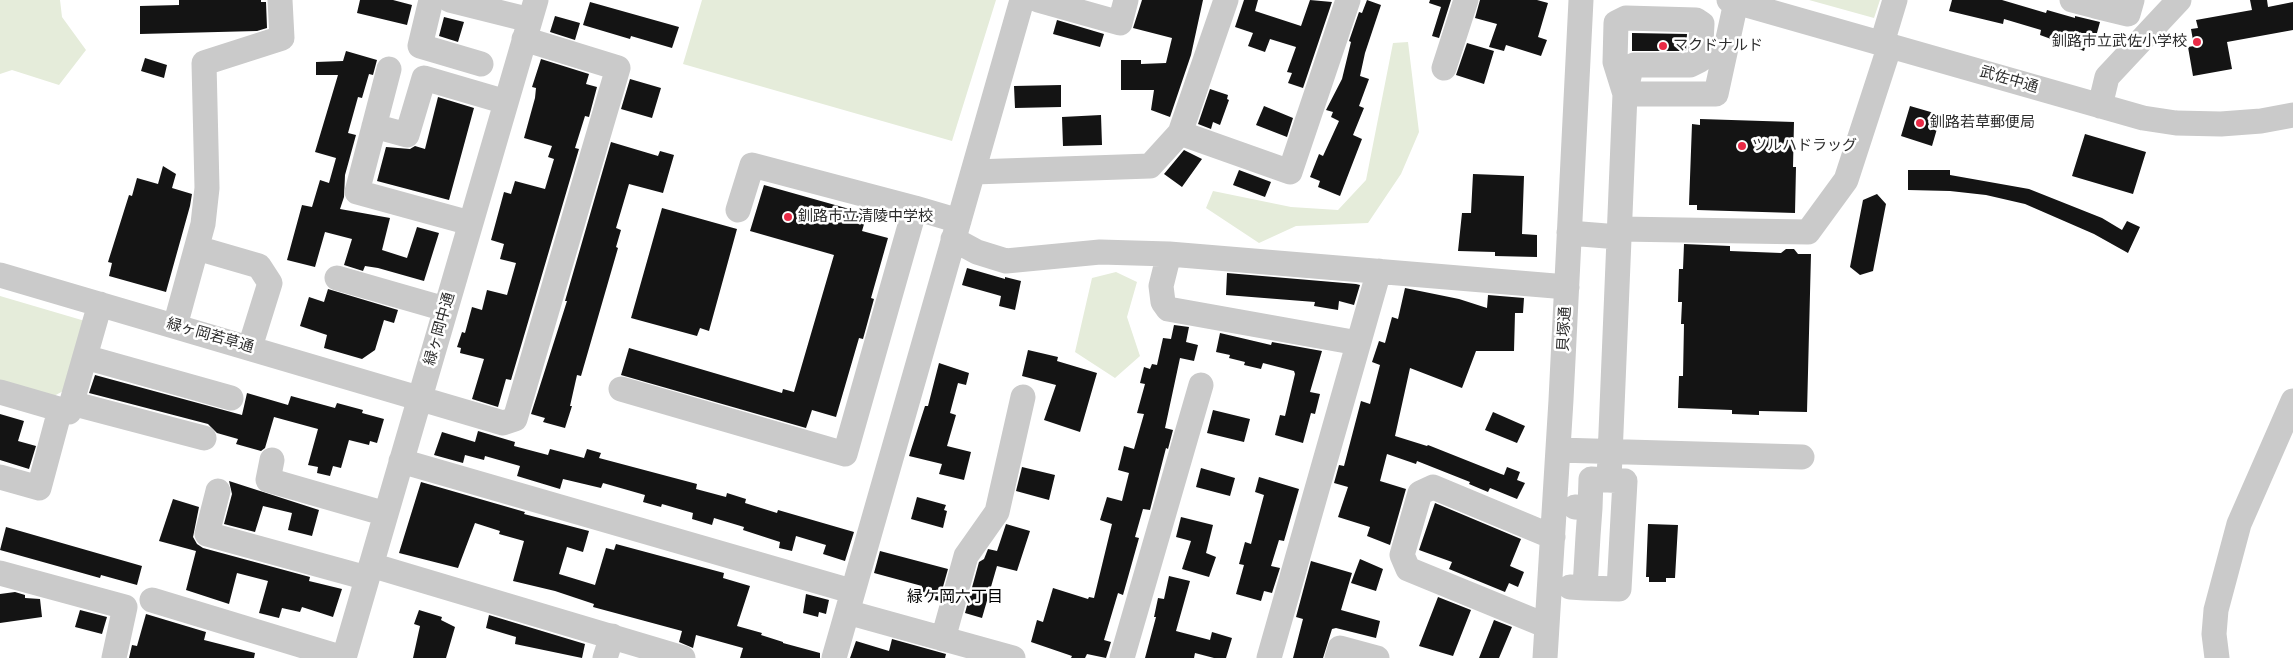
<!DOCTYPE html>
<html>
<head>
<meta charset="utf-8">
<style>
  body { margin:0 }
  canvas { display:block; background:#fff }
</style>
</head>
<body>
<canvas width="2293" height="658"></canvas>
<script>
const ctx = document.querySelector('canvas').getContext('2d');
ctx.lineJoin = 'round';
function fill(path, color) { ctx.fillStyle = color; ctx.fill(path, 'evenodd'); }
const poly = rows => new Path2D(rows.map(r => 'M' + r).join(''));
function trace(path, color, width, dash) { ctx.strokeStyle = color; ctx.lineWidth = width; ctx.lineCap = dash ? 'butt' : 'round'; ctx.setLineDash(dash || []); ctx.stroke(path); }
function drawText(font, color, halo, rows, align = 'center') {
  ctx.font = font + ' Signika,"Noto Sans JP",sans-serif'; ctx.lineWidth = 5; ctx.setLineDash([]); ctx.textBaseline = 'middle'; ctx.strokeStyle = halo; ctx.fillStyle = color; for (const [text, x, y, turn = 0] of rows) {
    ctx.save(); ctx.translate(x, y); ctx.rotate((+turn || 0) * Math.PI / 180); ctx.textAlign = isNaN(turn) ? turn : align; if (halo) ctx.strokeText(text, 0, 0); ctx.fillText(text, 0, 0); ctx.restore();
  }
}
fill(poly([
  [0,0,60,0,62,17,86,50,59,85,12,70,0,74],
  [702,0,996,0,952,141,683,64],
  [1809,0,1880,0,1874,18],
  [1408,42,1419,132,1401,174,1368,223,1296,226,1259,243,1206,208,1213,191,1291,207,1338,210,1366,180,1393,43],
  [1116,272,1137,282,1127,317,1140,356,1115,378,1075,352,1092,278],
  [0,296,85,321,65,390,54,396,0,383]
]), '#e5ecda');
fill(poly([
  [179,0,261,0,261,2,266,2,267,28,257,31,140,34,140,6,179,5],
  [360,0,393,0,412,5,407,25,357,13],
  [1142,0,1203,0,1191,55,1170,117,1151,110,1154,90,1121,90,1121,60,1141,60,1141,64,1166,63,1172,38,1133,28],
  [1244,0,1258,0,1255,11,1301,26,1310,0,1332,2,1303,88,1288,83,1292,73,1287,72,1296,47,1270,39,1265,52,1248,46,1253,33,1235,27],
  [1367,0,1381,5,1365,53,1360,76,1369,79,1359,106,1364,108,1353,135,1362,139,1340,196,1318,187,1320,181,1310,177,1319,154,1323,156,1339,121,1331,117,1333,112,1326,110,1342,79,1351,42,1349,41,1359,12,1362,13],
  [1430,0,1451,0,1439,38,1432,36,1441,7,1429,3],
  [1480,0,1537,0,1548,3,1538,37,1547,40,1541,56,1506,45,1504,51,1489,47,1497,24,1475,18],
  [1952,0,2002,0,2046,13,2047,10,2075,18,2075,16,2100,22,2095,40,2088,38,2084,51,2040,35,2041,30,2004,19,2003,24,1949,11],
  [2250,0,2267,0,2268,7,2293,2,2293,30,2227,42,2232,69,2193,76,2188,47,2194,46,2191,29,2198,28,2196,20,2252,10],
  [590,2,679,27,672,48,631,36,630,39,583,25],
  [555,16,580,23,575,40,550,32],
  [444,17,464,22,458,42,439,36],
  [1057,20,1104,34,1100,47,1053,34],
  [1632,33,1687,34,1686,51,1632,51],
  [1467,43,1494,51,1484,84,1456,75],
  [346,51,377,60,373,75,369,74,362,98,358,97,348,133,356,135,345,175,344,197,340,209,390,218,382,250,407,258,417,227,439,233,424,281,378,268,365,266,363,271,344,265,352,239,325,232,315,267,287,260,302,205,312,207,320,180,329,183,336,158,315,152,338,75,316,75,316,62,343,61],
  [145,58,167,65,164,78,141,71],
  [541,59,589,74,586,84,597,87,589,117,585,116,575,148,579,149,511,380,506,379,498,407,472,399,484,359,460,353,461,348,457,347,462,332,465,333,472,307,482,310,487,290,507,295,516,263,500,259,504,244,491,240,504,192,511,194,515,181,545,189,554,159,548,157,552,146,524,138,535,98,536,88,532,87],
  [630,79,661,88,652,118,621,109],
  [1061,85,1061,107,1015,108,1014,86],
  [1210,89,1228,95,1227,99,1229,100,1220,125,1213,122,1211,129,1198,124],
  [438,97,474,108,449,200,377,181,386,147,410,149,415,146,425,149],
  [1264,106,1293,118,1287,137,1256,125],
  [1910,106,1941,115,1932,146,1901,136],
  [1101,115,1102,145,1063,146,1062,117],
  [1700,119,1794,122,1793,167,1796,167,1795,213,1697,210,1697,205,1689,205,1692,124,1700,125],
  [2085,134,2146,152,2133,194,2072,176],
  [611,142,658,156,660,151,674,155,663,193,629,184,616,228,621,230,616,247,618,248,581,376,577,375,570,406,572,406,565,428,543,422,545,418,531,414,567,301,565,301],
  [1184,150,1202,159,1182,187,1164,174],
  [163,166,176,174,172,188,192,194,190,206,166,292,109,276,112,263,108,262,129,195,132,196,137,178,158,184],
  [1239,170,1271,182,1265,197,1233,185],
  [1908,170,1950,170,1950,175,2029,189,2102,218,2122,230,2127,221,2140,227,2128,253,2094,234,2025,204,1986,195,1950,191,1908,190],
  [1473,174,1524,176,1522,234,1537,235,1537,257,1495,256,1495,252,1458,251,1462,213,1471,213],
  [764,185,867,214,862,231,888,238,871,298,874,299,863,339,859,338,836,417,812,410,806,428,621,375,629,348,782,393,783,389,794,392,834,255,750,231],
  [1877,194,1886,204,1873,271,1860,275,1850,267,1863,200],
  [662,208,737,229,709,331,700,328,697,336,631,318],
  [1684,244,1730,246,1730,251,1781,253,1786,249,1794,249,1798,254,1811,254,1807,412,1759,411,1759,415,1732,414,1732,410,1678,408,1679,376,1683,376,1684,324,1681,324,1682,302,1678,302,1679,269,1683,269],
  [967,268,1005,279,1005,277,1021,281,1015,310,999,306,1001,296,962,285],
  [1227,273,1356,284,1360,285,1354,305,1339,301,1338,310,1314,306,1315,302,1226,295],
  [1405,288,1459,299,1487,308,1488,295,1524,298,1523,313,1515,313,1514,351,1476,351,1462,388,1410,368,1395,436,1427,446,1428,445,1501,474,1504,475,1507,467,1520,472,1517,480,1525,483,1517,499,1490,488,1488,492,1469,484,1470,482,1417,461,1416,464,1387,454,1380,481,1406,489,1390,545,1367,536,1370,527,1338,517,1348,487,1334,483,1339,465,1344,466,1361,401,1370,404,1380,365,1372,362,1379,341,1385,343,1392,317,1398,319],
  [328,289,398,310,394,323,384,320,375,350,362,359,324,348,327,335,300,326,309,297,324,302],
  [1174,325,1189,327,1186,342,1198,345,1194,361,1180,358,1165,428,1173,430,1168,449,1166,448,1150,510,1143,509,1135,537,1139,538,1123,595,1118,593,1104,640,1111,642,1106,658,1087,654,1085,658,1071,658,1072,656,1031,642,1037,620,1043,622,1053,588,1088,599,1089,597,1094,598,1112,524,1100,520,1107,497,1122,501,1129,473,1118,470,1124,446,1134,449,1144,414,1137,413,1145,384,1140,383,1144,367,1150,369,1152,364,1157,365,1163,338,1171,339],
  [1220,333,1271,345,1272,342,1322,351,1310,392,1320,394,1315,414,1311,413,1303,443,1275,435,1280,415,1285,416,1295,374,1294,371,1263,363,1261,369,1244,365,1245,362,1229,358,1230,355,1216,352],
  [1028,350,1058,357,1057,361,1097,373,1080,432,1044,420,1056,385,1022,376],
  [939,363,969,373,966,385,958,383,950,413,956,415,947,446,971,452,964,480,939,474,942,464,909,456,925,406,928,406],
  [95,375,242,415,247,393,288,405,291,396,335,408,337,403,363,410,362,413,384,419,377,443,370,441,369,445,349,440,341,468,333,466,330,476,317,473,318,467,308,465,318,429,274,417,265,448,261,451,236,444,238,439,217,433,208,424,89,393],
  [1213,410,1250,419,1244,442,1207,433],
  [1493,412,1525,426,1517,443,1485,430],
  [0,414,24,421,18,441,36,446,29,469,0,460],
  [478,431,515,442,514,446,548,455,550,449,584,458,587,449,601,453,599,458,697,484,696,489,726,497,727,493,746,499,745,503,777,513,778,510,854,532,845,561,823,554,826,545,796,536,792,551,779,548,780,542,743,530,744,527,714,518,712,525,692,519,693,513,662,504,661,507,643,502,645,495,603,483,601,488,563,479,560,489,517,476,520,466,485,456,484,460,465,455,463,463,434,455,442,432,475,442],
  [1022,467,1055,475,1049,500,1016,491],
  [1201,468,1235,478,1230,496,1196,487],
  [1259,477,1299,489,1284,541,1279,540,1271,566,1280,568,1272,593,1264,591,1261,601,1236,594,1244,565,1239,564,1245,542,1251,544,1264,495,1255,492],
  [229,481,319,510,312,536,288,530,292,513,263,506,255,532,224,524,232,494],
  [421,482,525,512,524,514,589,531,583,552,567,547,559,574,595,585,606,548,614,550,616,544,724,573,723,578,750,586,737,626,762,633,761,635,783,642,783,643,820,653,820,658,740,658,743,648,696,635,693,648,679,642,682,631,593,607,594,604,555,591,513,581,524,541,499,534,500,531,475,523,458,568,399,553],
  [917,497,946,505,944,510,947,511,943,528,911,519],
  [173,499,199,507,193,537,197,544,203,548,310,577,309,581,342,589,333,617,302,607,300,612,282,608,279,618,259,613,268,581,237,573,229,604,186,590,196,551,159,541],
  [1435,503,1521,539,1510,566,1524,572,1518,587,1509,583,1505,592,1449,569,1452,562,1419,550],
  [1181,517,1213,525,1206,553,1216,557,1209,577,1182,569,1191,541,1176,537],
  [1006,524,1030,531,1017,571,997,566,982,618,965,613,979,562,984,559,988,549,997,551],
  [1648,524,1678,525,1675,578,1666,578,1666,582,1649,582,1649,577,1646,577],
  [6,527,142,566,137,585,101,575,100,578,0,550],
  [880,551,948,569,939,601,919,596,922,586,874,573],
  [1360,559,1383,569,1376,591,1351,583],
  [1311,561,1352,573,1341,610,1380,621,1376,638,1336,628,1332,629,1323,658,1293,658,1303,619,1296,617],
  [1169,576,1190,581,1176,631,1210,640,1212,632,1232,638,1226,658,1214,658,1195,653,1194,658,1145,658,1156,617,1154,617,1158,598,1164,599],
  [15,592,25,595,25,598,40,599,42,617,0,623,0,594],
  [806,594,829,600,826,614,819,612,818,617,803,613],
  [1438,597,1471,610,1453,656,1419,646],
  [80,610,107,617,102,634,75,627],
  [419,610,442,617,441,620,455,627,446,658,413,658,420,626,414,624],
  [146,614,206,632,204,640,255,653,254,658,129,658,132,645,137,646],
  [489,615,585,644,582,658,515,644,516,637,486,628],
  [1494,620,1512,627,1499,658,1479,658],
  [892,639,946,654,945,658,850,658,856,641,889,651]
]), '#141414');
trace(poly([
  [431,0,420,46,481,64],
  [450,0,530,20],
  [1038,0,1120,23,1126,0],
  [1729,0,2143,118,2176,123,2221,124,2261,121,2293,115],
  [2072,0,2095,6,2097,0],
  [2095,6,2128,14,2132,0],
  [1882,43,1895,0],
  [1444,68,1466,0],
  [389,69,357,192,470,223],
  [1625,94,1716,94,1736,2],
  [2100,106,2107,77,2179,0],
  [374,126,407,135,424,78,506,102],
  [1180,133,1226,0],
  [974,172,1150,166,1180,133,1290,172,1348,0],
  [738,210,752,165,915,208],
  [1619,229,1808,232,1846,180,1890,45],
  [1569,233,1619,237],
  [953,239,977,252,1006,261,1100,252,1169,254,1567,287],
  [197,248,259,266,270,283,250,347],
  [1169,254,1161,286,1163,302,1168,309,1358,343],
  [0,275,503,423,515,419,618,68,524,39],
  [337,278,445,309],
  [175,326,203,224,207,188,204,63,282,38,280,0],
  [85,357,231,398],
  [621,389,845,454,915,208,959,221],
  [0,392,69,412,100,304],
  [71,403,204,438],
  [1558,450,1802,457],
  [272,460,268,480,386,514],
  [401,461,851,591],
  [0,477,39,488,60,410],
  [1609,480,1625,94,1631,68,1634,65,1690,65,1700,60,1702,24,1696,20,1626,18,1616,23,1615,62,1625,94],
  [218,491,207,534,367,578],
  [371,565,683,658],
  [0,573,125,607,114,658],
  [1570,587,1585,588,1588,536,1590,508,1575,507],
  [1585,588,1619,589,1625,481,1591,479,1590,508],
  [152,600,343,658],
  [847,612,1013,658],
  [1547,626,1408,569,1402,555,1420,493,1433,487,1553,537],
  [943,639,966,556,997,512,1023,397],
  [344,658,536,0],
  [605,658,612,636],
  [834,658,1022,0],
  [1122,658,1201,385],
  [1269,658,1379,271],
  [1337,658,1340,648,1377,658],
  [1545,658,1561,400,1581,0],
  [2217,658,2214,634,2216,610,2239,524,2293,401]
]), '#cacaca', 25);
for (const [x, y, r, color] of [
  [2197,42,5,"#ea2a46"],
  [1663,46,5,"#ea2a46"],
  [1920,123,5,"#ea2a46"],
  [1742,146,5,"#ea2a46"],
  [788,217,5,"#ea2a46"]
]) { const dot = new Path2D(); dot.arc(x, y, r, 0, 2 * Math.PI); ctx.fillStyle = color; ctx.fill(dot); trace(dot, '#fff', 2); }
drawText('15px', '#2d2d2d', '#fff', [
  ["釧路市立武佐小学校",2187,42,"right"],
  ["マクドナルド",1673,46],
  ["釧路若草郵便局",1930,123],
  ["ツルハドラッグ",1752,146],
  ["釧路市立清陵中学校",798,217]
], 'left');
drawText('15px', '#2d2d2d', '#fff', [
  ["武佐中通",2009,80,16],
  ["緑ヶ岡中通",440,329,-74],
  ["貝塚通",1565,329,-87],
  ["緑ヶ岡若草通",210,336,16]
]);
drawText('16px', '#000', '#fff', [
  ["緑ケ岡六丁目",955,598]
]);
</script>
</body>
</html>
